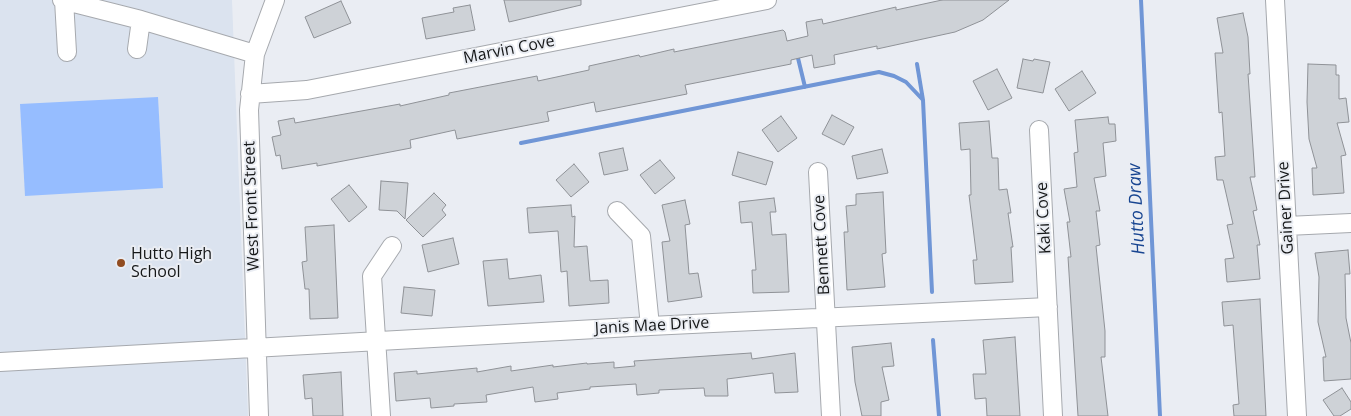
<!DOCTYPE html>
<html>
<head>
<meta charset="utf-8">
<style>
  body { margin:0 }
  canvas { display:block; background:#eaedf3 }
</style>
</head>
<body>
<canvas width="1351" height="416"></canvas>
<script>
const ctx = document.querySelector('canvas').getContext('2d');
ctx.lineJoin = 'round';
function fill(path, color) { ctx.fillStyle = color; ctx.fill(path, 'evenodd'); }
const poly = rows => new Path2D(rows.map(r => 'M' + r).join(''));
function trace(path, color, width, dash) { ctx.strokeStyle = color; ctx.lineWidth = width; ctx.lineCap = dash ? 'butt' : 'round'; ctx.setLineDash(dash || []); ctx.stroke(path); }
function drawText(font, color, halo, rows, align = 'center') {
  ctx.font = font + ' "Open Sans",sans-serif'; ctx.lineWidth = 4; ctx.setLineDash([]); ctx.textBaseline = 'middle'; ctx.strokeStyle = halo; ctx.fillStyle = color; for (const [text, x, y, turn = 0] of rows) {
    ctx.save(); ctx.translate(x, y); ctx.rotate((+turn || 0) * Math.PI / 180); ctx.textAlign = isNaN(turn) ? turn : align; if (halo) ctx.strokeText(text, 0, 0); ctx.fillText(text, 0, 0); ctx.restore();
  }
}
fill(poly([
  [0,0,232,0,248,416,0,416]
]), '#dbe3ef');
fill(poly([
  [158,97,163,188,25,196,20,104]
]), '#96bdff');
trace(poly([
  [1141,0,1160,416],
  [797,54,805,87],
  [917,64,923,100,932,292],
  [521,143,879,72,894,76,906,82,923,100],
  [933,340,939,416]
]), '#7096d6', 4);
const building = poly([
  [504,0,581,0,581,5,509,22,504,0],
  [942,0,1009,0,983,20,955,32,877,49,877,46,834,55,835,64,814,68,812,55,791,60,791,64,685,85,687,94,596,112,594,102,547,112,549,121,457,139,455,130,410,140,411,148,317,166,317,163,282,169,280,155,276,156,272,137,281,135,278,121,294,118,295,123,400,104,400,106,449,95,449,93,537,76,538,81,589,70,589,66,639,55,640,57,674,49,674,52,783,30,785,32,787,41,808,36,806,22,822,19,823,24,896,7,896,10,942,0],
  [341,1,351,23,314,38,305,17,341,1],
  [470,5,475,30,426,39,422,18,454,12,453,8,470,5],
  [1243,13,1248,37,1250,74,1248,74,1255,177,1250,177,1257,210,1253,211,1260,245,1257,245,1260,279,1227,282,1225,259,1234,258,1227,225,1233,224,1223,180,1217,180,1215,157,1225,156,1222,112,1219,113,1215,53,1223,53,1217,18,1243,13],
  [1023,59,1033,61,1034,59,1050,62,1043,93,1017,88,1023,59],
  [1308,64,1336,65,1336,75,1339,75,1339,99,1346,98,1349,122,1337,123,1346,155,1341,156,1344,193,1313,195,1312,168,1317,168,1309,139,1307,102,1308,64],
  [997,69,1012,98,988,110,973,81,997,69],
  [1082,71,1096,93,1069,111,1055,89,1082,71],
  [832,115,854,127,844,145,822,134,832,115],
  [781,116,797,138,778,152,762,130,781,116],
  [1108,117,1109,124,1115,124,1116,141,1103,143,1106,176,1094,178,1100,211,1096,211,1100,245,1096,246,1105,331,1105,357,1101,357,1108,416,1078,416,1068,257,1071,257,1067,222,1070,222,1064,189,1077,187,1074,153,1078,152,1075,120,1108,117],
  [989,121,992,158,998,158,999,190,1007,189,1011,213,1008,213,1013,247,1011,247,1013,282,975,284,973,260,977,260,969,195,971,195,970,149,961,150,959,123,989,121],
  [623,148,628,170,604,175,599,153,623,148],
  [882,149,888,173,857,179,852,156,882,149],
  [738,152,773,162,766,185,732,175,738,152],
  [660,160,675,178,655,194,640,175,660,160],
  [574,164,589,182,571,197,556,180,574,164],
  [381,181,408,183,405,219,397,211,379,210,381,181],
  [349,185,367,207,349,222,331,199,349,185],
  [883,192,886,253,882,254,885,287,847,290,844,232,848,232,846,206,856,205,856,194,883,192],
  [434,193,446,205,442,210,446,215,423,237,406,220,434,193],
  [774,198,776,212,770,212,772,235,786,234,789,292,753,293,752,270,756,270,752,222,741,223,739,202,774,198],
  [685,200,690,224,685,225,689,274,698,273,702,297,668,302,662,242,670,241,662,205,685,200],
  [571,205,572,217,575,216,574,247,587,246,590,281,608,280,609,303,569,306,567,271,561,272,558,231,529,233,527,208,571,205],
  [334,225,338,318,310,319,309,289,305,289,302,262,307,261,305,227,334,225],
  [453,238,459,264,428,272,422,245,453,238],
  [1348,250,1350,274,1345,274,1346,318,1351,343,1351,379,1324,381,1323,357,1326,357,1318,322,1319,277,1315,253,1348,250],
  [507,259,509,279,541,275,544,302,488,306,483,261,507,259],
  [404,287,435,290,432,316,401,313,404,287],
  [1260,299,1266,416,1234,416,1233,405,1239,404,1233,325,1224,326,1222,302,1260,299],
  [1015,337,1020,416,987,416,986,398,975,399,973,374,986,374,983,340,1015,337],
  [891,343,894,366,882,367,889,400,881,402,881,416,862,416,855,382,852,347,891,343],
  [751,353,752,359,795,353,798,392,775,393,773,373,727,379,728,396,705,396,704,388,659,390,659,393,637,395,636,384,590,387,590,389,557,393,558,399,535,402,533,387,486,395,487,402,454,404,454,406,431,408,430,398,396,401,394,373,417,371,417,374,477,368,477,372,511,366,511,371,553,365,553,367,587,363,587,364,614,362,614,368,635,366,634,361,751,353],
  [341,372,343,416,313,416,312,398,305,399,303,375,341,372],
  [1342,388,1351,402,1351,409,1340,416,1334,416,1323,400,1342,388]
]);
fill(building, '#ced2d7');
trace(building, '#8f9297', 1);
const minor = poly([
  [62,0,141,20,255,54],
  [64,0,67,52],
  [1275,0,1297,416],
  [137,49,141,20],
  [250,94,307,90,767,0],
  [1039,130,1053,416],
  [818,172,831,416],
  [617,211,641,236,650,326],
  [1287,226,1351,223],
  [0,362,650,326,1048,307],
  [259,416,249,110,255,54,275,0],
  [381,416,372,276,392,246]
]);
trace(minor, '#a6a9ae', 20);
trace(minor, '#fff', 18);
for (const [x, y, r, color] of [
  [121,263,5,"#914c20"]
]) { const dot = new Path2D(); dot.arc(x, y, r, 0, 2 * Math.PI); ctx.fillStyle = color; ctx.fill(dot); trace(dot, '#eaedf3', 2); }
drawText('16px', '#161819', '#eaedf3', [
  ["Marvin Cove",509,50,-11],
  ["West Front Street",252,206,-92],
  ["Gainer Drive",1286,208,-93],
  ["Kaki Cove",1044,218,-93],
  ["Bennett Cove",822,245,-93],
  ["Janis Mae Drive",652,326,-3]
]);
drawText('16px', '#161819', '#eaedf3', [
  ["Hutto High",131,254],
  ["School",131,272]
], 'left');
drawText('italic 18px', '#184591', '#eaedf3', [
  ["Hutto Draw",1137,209,-93]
]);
</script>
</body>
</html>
